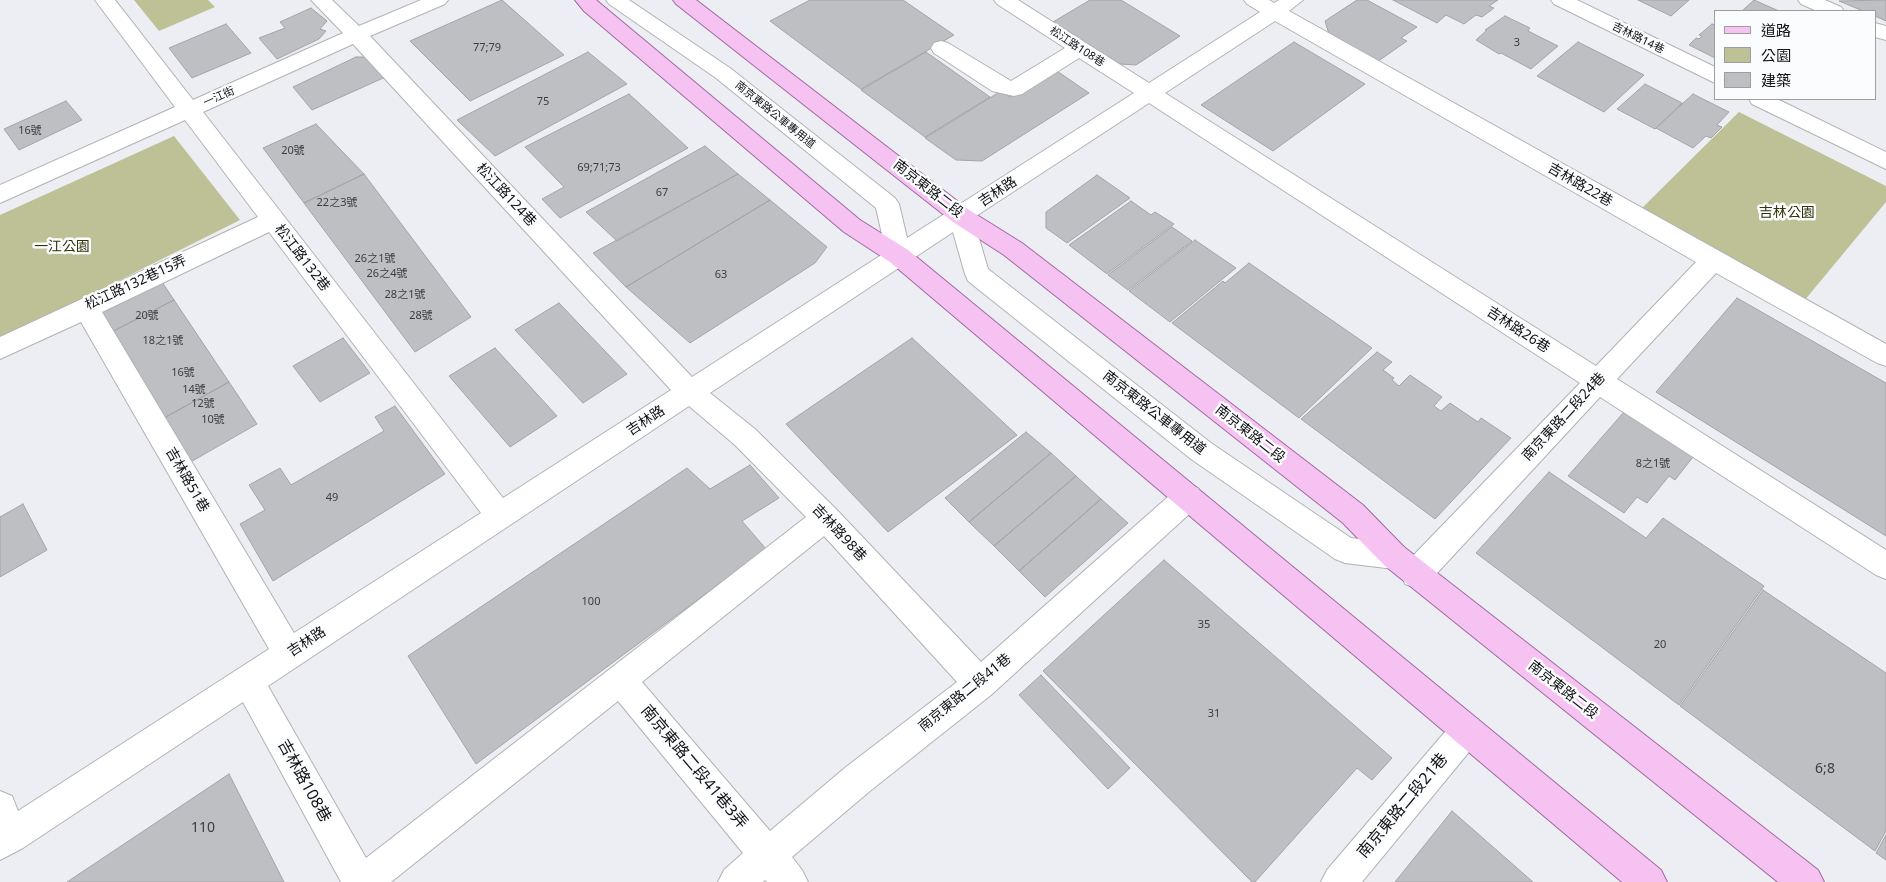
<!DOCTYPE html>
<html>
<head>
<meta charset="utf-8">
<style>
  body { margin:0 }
  #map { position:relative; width:1886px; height:882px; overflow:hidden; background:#eceef3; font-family:"Noto Sans","Noto Sans TC",sans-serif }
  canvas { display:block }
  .legend { position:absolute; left:1714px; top:10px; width:162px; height:90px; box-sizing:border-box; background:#fafcfe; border:1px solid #9d9ea0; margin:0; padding:6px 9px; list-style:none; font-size:15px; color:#121214 }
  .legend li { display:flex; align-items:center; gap:10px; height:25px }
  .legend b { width:25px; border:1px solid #9d9ea0 }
</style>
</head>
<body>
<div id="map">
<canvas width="1886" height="882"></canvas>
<ul class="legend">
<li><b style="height:6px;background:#f5c2f2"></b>道路</li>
<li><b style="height:14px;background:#bec195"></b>公園</li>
<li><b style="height:14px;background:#bdbfc3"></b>建築</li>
</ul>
</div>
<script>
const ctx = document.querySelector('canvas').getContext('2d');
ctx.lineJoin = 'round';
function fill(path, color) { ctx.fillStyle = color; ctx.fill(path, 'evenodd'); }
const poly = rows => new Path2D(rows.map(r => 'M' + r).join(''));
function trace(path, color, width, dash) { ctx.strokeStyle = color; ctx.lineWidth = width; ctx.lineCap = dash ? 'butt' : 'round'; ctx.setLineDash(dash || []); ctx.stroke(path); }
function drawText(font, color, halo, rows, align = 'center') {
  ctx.font = font + ' "Noto Sans","Noto Sans TC",sans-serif'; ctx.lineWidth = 5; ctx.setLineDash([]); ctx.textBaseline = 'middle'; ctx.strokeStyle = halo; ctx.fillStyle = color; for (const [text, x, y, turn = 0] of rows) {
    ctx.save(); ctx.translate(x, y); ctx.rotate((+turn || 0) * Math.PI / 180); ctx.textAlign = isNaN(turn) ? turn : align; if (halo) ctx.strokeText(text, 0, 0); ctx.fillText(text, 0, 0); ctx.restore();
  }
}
fill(poly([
  [134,0,208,0,215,7,159,31],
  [1739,112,1886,186,1886,202,1804,301,1641,209],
  [174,136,240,220,0,340,0,215]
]), '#bec195');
const building = poly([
  [502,0,564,55,470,101,410,41,502,0],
  [810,0,903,0,954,35,861,89,770,21,810,0],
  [1090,0,1121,0,1180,36,1136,65,1120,64,1053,22,1090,0],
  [1357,0,1367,0,1417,27,1401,38,1407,41,1377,62,1329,34,1325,21,1357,0],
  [1393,0,1498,0,1489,6,1494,8,1482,17,1476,15,1464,24,1446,15,1437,23,1393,0],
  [1638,0,1689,0,1671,16,1638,0],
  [1754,0,1779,11,1742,11,1754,0],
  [1886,0,1886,21,1875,16,1875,11,1863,11,1839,1,1886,0],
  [311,8,327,21,320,29,326,31,319,39,277,59,259,38,285,28,280,22,311,8],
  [1505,16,1530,28,1528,31,1558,46,1531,69,1501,53,1499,54,1476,40,1487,30,1485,30,1505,16],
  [226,24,251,53,192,78,169,48,226,24],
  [1712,24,1715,25,1715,58,1689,45,1696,38,1699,39,1702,36,1699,35,1712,24],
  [1294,42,1365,84,1273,151,1201,105,1294,42],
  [1578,42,1644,75,1604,112,1537,76,1578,42],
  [588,52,627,84,495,156,457,120,588,52],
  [926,52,990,97,925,137,861,90,926,52],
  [356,57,373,57,390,75,312,110,293,87,356,57],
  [1054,69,1089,93,982,161,956,160,925,138,1001,91,1010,97,1054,69],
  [1645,84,1682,103,1655,129,1617,109,1645,84],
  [629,94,688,148,560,218,542,199,564,187,525,147,629,94],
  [1693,94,1729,112,1717,125,1722,127,1711,138,1706,136,1693,148,1656,128,1693,94],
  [66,101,82,120,19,150,4,129,66,101],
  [316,124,364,174,304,203,263,148,316,124],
  [705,146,738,174,617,241,586,212,705,146],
  [364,174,471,317,415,352,304,203,364,174],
  [738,174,770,200,626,287,593,253,738,174],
  [1097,175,1130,198,1067,243,1046,228,1046,212,1097,175],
  [770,200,827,247,815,263,690,343,626,287,770,200],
  [1131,201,1151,215,1155,212,1174,224,1107,274,1069,245,1131,201],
  [1172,227,1192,241,1128,290,1108,275,1172,227],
  [1195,240,1236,268,1170,322,1129,291,1195,240],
  [1249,263,1372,348,1299,418,1172,323,1223,281,1225,283,1249,263],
  [154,270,174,300,94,341,76,309,154,270],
  [1737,298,1886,383,1886,536,1656,392,1737,298],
  [174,300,229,382,146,428,94,341,174,300],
  [559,303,627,374,583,403,515,330,559,303],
  [343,338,370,373,320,402,293,366,343,338],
  [912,338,1017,435,888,532,786,424,912,338],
  [495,348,557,416,510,447,449,376,495,348],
  [1377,352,1392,362,1383,370,1394,378,1392,380,1399,386,1410,375,1442,397,1434,406,1441,411,1450,403,1478,422,1481,418,1511,438,1435,519,1301,419,1377,352],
  [229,382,257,424,173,472,146,428,229,382],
  [395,406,445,474,273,581,240,524,265,510,249,485,280,468,291,485,384,431,375,417,395,406],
  [1624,412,1693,457,1675,480,1669,476,1647,503,1637,497,1624,513,1568,476,1624,412],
  [1026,432,1051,453,969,522,945,498,1026,432],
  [1051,453,1076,476,994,546,969,522,1051,453],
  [750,465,779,498,742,521,766,549,476,764,408,656,687,468,710,489,750,465],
  [1549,472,1646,538,1663,518,1764,586,1679,705,1476,553,1549,472],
  [1076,476,1101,499,1019,571,994,546,1076,476],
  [1101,499,1128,523,1045,597,1019,571,1101,499],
  [23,504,47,550,0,577,0,517,23,504],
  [1164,560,1392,758,1372,780,1357,768,1255,882,1252,882,1043,671,1164,560],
  [1763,590,1886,673,1886,831,1875,851,1680,706,1763,590],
  [1041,675,1130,768,1108,789,1019,695,1041,675],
  [229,774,284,882,67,882,229,774],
  [1452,811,1533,882,1395,882,1452,811],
  [1886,835,1886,860,1876,853,1886,835]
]);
fill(building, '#bdbfc3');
trace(building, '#a2a4a8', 1);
const minor = poly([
  [95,0,115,0,193,100,343,33,311,0,332,0,359,26,421,0,448,0,445,4,370,36,692,377,886,252,876,208,716,78,609,4,606,0,629,0,730,68,895,198,899,204,907,238,1134,93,1079,58,1022,94,1014,96,992,91,934,53,931,48,934,43,941,41,948,43,1011,81,1065,48,997,4,994,0,1018,0,1149,83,1260,12,1247,4,1244,0,1269,0,1274,3,1279,0,1303,0,1289,11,1886,344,1886,366,1877,363,1716,273,1617,379,1886,550,1886,579,1876,575,1600,397,1427,584,1416,588,1405,584,1401,574,1405,564,1580,383,1149,103,973,218,988,269,1211,443,1351,538,1394,543,1404,547,1409,556,1404,565,1394,569,1345,563,1335,559,1191,459,968,281,965,274,953,232,710,393,755,429,836,509,981,662,1178,488,1188,485,1198,488,1202,497,1198,506,991,695,870,791,792,857,802,870,808,882,767,882,765,880,763,882,718,882,724,870,743,853,618,701,391,882,341,882,243,702,23,848,0,860,0,791,12,796,18,811,269,649,81,322,0,359,0,337,258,217,185,120,0,203,0,185,175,107,95,0],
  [1275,21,1696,262,1596,366,1165,93,1275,21],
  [353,44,671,390,503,498,203,112,353,44],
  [269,232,481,513,294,633,102,312,269,232],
  [689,406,735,445,806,517,366,858,268,686,689,406],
  [824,536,957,682,846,767,770,831,642,682,824,536],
  [1551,0,1577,0,1715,67,1715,83,1554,4,1551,0],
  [1798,0,1825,0,1841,7,1844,11,1817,11,1801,4,1798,0],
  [1875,23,1886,26,1886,40,1875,37,1875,23],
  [1749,99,1777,99,1886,152,1886,169,1752,104,1749,99],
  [1467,714,1478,719,1483,730,1478,741,1362,882,1321,882,1327,870,1456,719,1467,714]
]);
const major = poly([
  [575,0,596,0,860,220,908,250,1661,870,1667,882,1622,882,890,262,844,232,584,11,575,0],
  [673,0,696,0,969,210,1022,243,1363,505,1404,547,1818,870,1824,882,1778,882,1384,565,1343,523,1004,255,953,222,676,4,673,0]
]);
trace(minor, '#b0b2b6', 2);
trace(major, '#a26a9f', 2);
fill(minor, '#fff');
fill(major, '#f5c2f2');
drawText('11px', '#121214', '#fafcfe', [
  ["吉林路14巷",1638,38,26],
  ["松江路108巷",1077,47,33],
  ["一江街",219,97,-24],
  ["南京東路公車專用道",775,115,39]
]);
drawText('11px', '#3d3d40', null, [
  ["3",1517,43],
  ["77;79",487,48],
  ["75",543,102],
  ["16號",30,131],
  ["20號",293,151],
  ["69;71;73",599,168],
  ["67",662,193],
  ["22之3號",337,203],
  ["26之1號",375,259],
  ["26之4號",387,274],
  ["63",721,275],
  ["28之1號",405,295],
  ["20號",147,316],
  ["28號",421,316],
  ["18之1號",163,341],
  ["16號",183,373],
  ["14號",194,390],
  ["12號",203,404],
  ["10號",213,420],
  ["8之1號",1653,464],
  ["49",332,498],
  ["100",591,602],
  ["35",1204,625],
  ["20",1660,645],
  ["31",1214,714]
]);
drawText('14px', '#121214', '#fafcfe', [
  ["吉林路22巷",1580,185,30],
  ["南京東路二段",928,189,38],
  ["吉林路",998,192,-33],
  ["松江路124巷",506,195,47],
  ["松江路132巷",302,258,52],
  ["松江路132巷15弄",136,283,-25],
  ["吉林路26巷",1518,330,33],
  ["南京東路公車專用道",1154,413,38],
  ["南京東路二段24巷",1564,417,-47],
  ["吉林路",646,421,-33],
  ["南京東路二段",1250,434,38],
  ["吉林路51巷",187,480,60],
  ["吉林路98巷",839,533,47],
  ["吉林路",307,642,-33],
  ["南京東路二段",1563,690,38],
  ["南京東路二段41巷",965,693,-39]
]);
drawText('14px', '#323306', '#fafcfe', [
  ["吉林公園",1787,213],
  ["一江公園",62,247]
]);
drawText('14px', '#3d3d40', null, [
  ["6;8",1825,769],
  ["110",203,828]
]);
drawText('16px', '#121214', '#fafcfe', [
  ["南京東路二段41巷3弄",694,767,50],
  ["吉林路108巷",304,781,61],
  ["南京東路二段21巷",1403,806,-50]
]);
</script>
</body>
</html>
